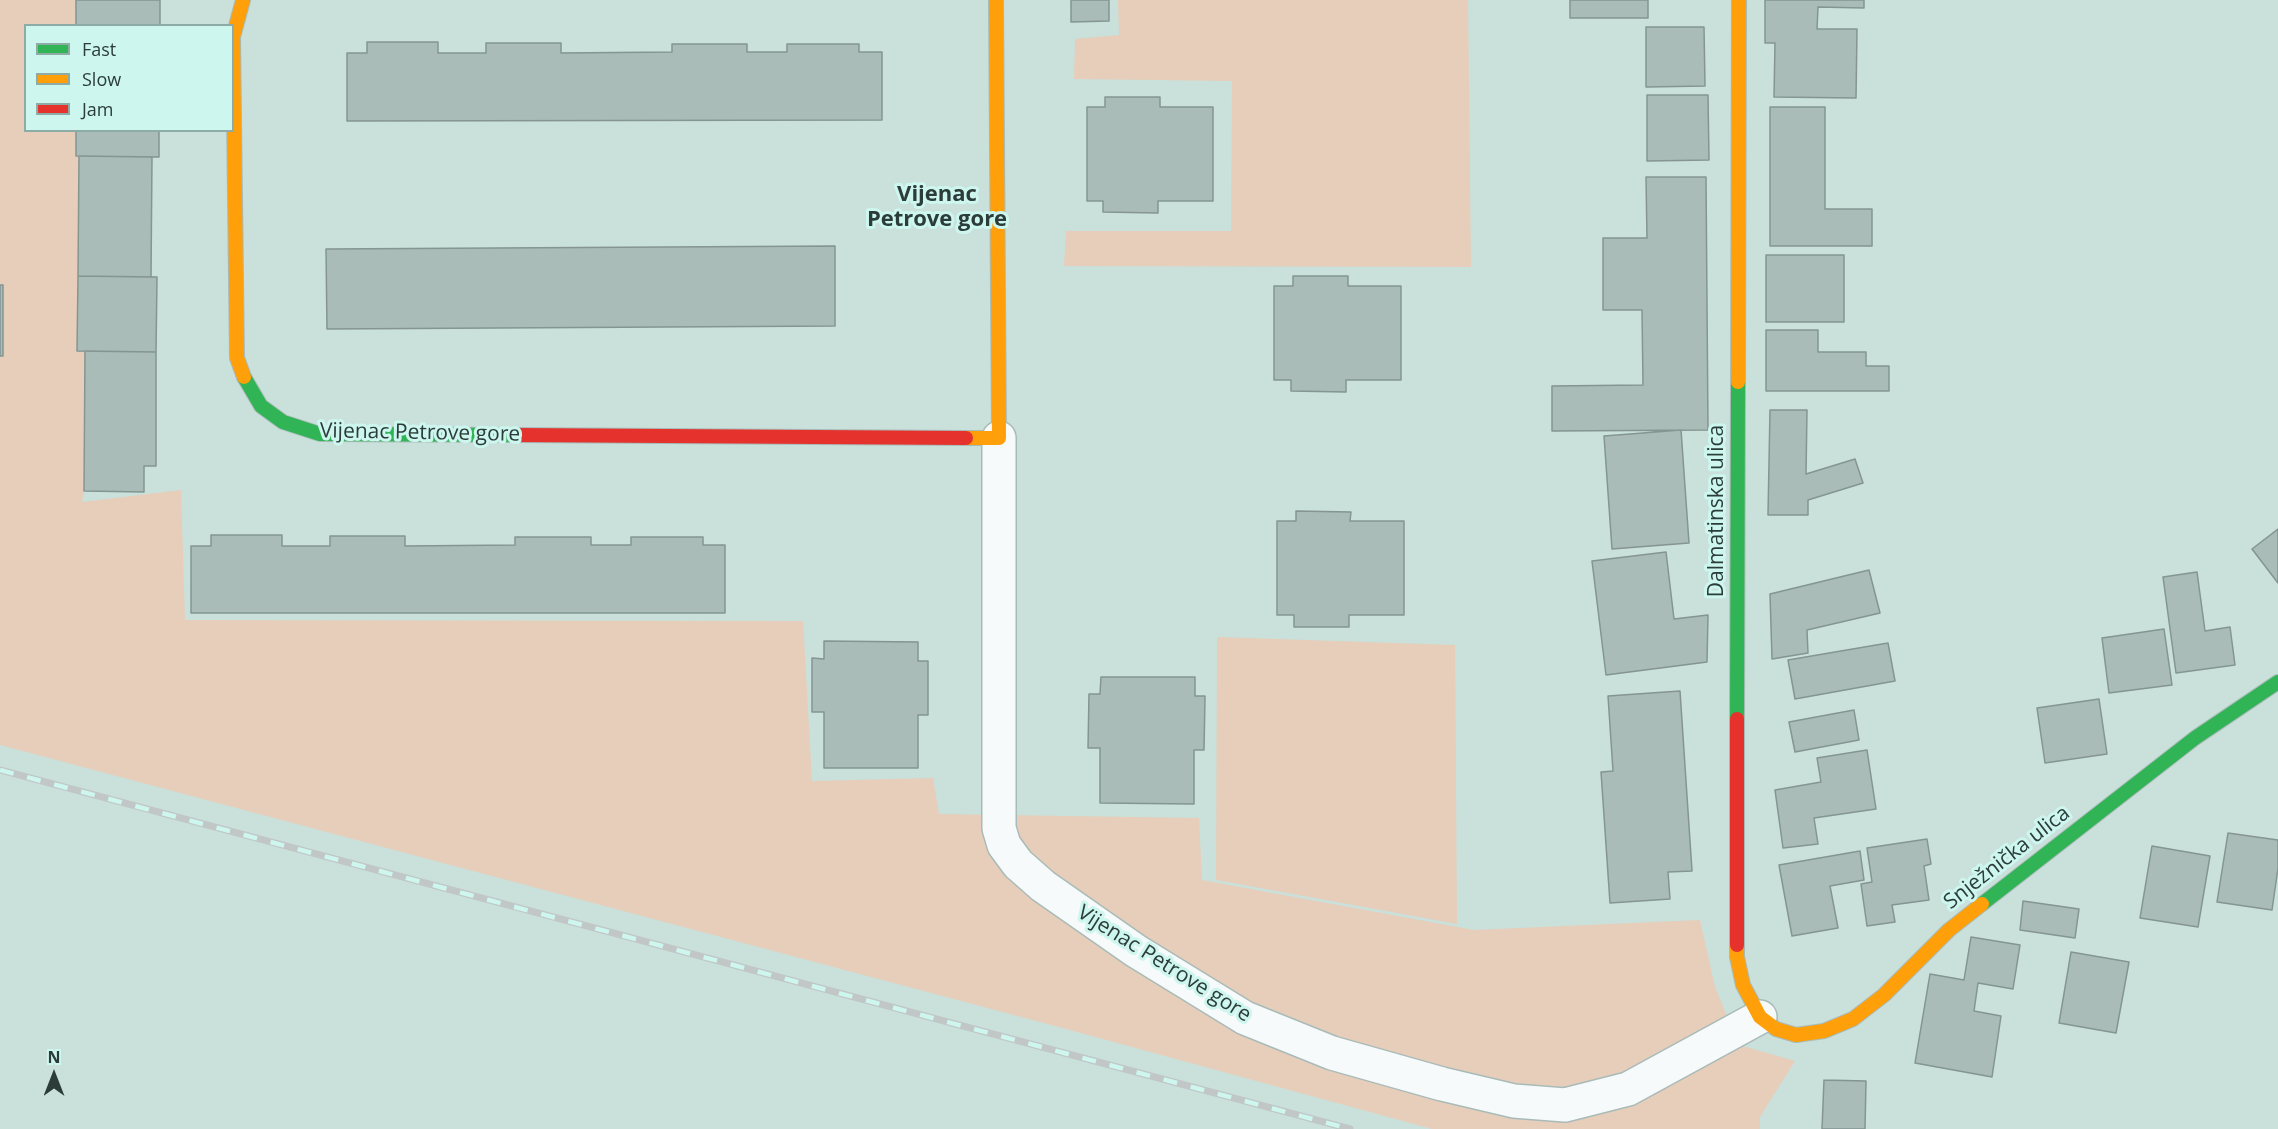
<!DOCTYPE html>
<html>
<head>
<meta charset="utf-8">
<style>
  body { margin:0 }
  #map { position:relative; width:2278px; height:1129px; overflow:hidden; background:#c9e0db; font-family:"Open Sans",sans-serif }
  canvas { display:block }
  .legend { position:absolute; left:24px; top:24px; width:210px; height:108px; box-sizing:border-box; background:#cdf6ee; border:2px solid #8daca6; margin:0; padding:8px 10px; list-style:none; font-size:18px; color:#2c3c39 }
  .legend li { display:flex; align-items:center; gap:12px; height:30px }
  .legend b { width:30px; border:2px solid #8daca6 }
  .north { position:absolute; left:24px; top:1045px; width:60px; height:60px; -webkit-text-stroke:4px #cdf6ee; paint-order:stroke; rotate:0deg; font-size:16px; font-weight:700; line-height:24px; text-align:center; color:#2c3c39 }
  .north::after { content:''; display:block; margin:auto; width:21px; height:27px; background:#2c3c39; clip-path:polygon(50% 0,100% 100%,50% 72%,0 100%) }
</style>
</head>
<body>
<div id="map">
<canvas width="2278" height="1129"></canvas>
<ul class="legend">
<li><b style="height:8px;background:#30b455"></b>Fast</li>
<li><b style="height:8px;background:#ff9f0a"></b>Slow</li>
<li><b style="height:8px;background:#e5322d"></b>Jam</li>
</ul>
<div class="north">N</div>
</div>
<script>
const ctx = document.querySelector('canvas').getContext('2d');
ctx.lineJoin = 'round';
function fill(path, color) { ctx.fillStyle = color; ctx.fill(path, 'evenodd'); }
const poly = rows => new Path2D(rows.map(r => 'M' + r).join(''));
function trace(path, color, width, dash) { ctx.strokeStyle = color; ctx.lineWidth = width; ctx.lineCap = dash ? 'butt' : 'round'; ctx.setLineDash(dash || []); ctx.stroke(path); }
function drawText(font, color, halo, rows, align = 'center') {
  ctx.font = font + ' "Open Sans",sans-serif'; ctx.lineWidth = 6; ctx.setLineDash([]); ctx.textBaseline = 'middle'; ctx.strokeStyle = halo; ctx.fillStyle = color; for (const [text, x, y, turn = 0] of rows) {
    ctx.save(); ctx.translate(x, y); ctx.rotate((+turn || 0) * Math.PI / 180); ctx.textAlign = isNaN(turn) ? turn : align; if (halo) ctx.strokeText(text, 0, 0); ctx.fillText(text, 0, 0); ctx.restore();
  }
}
fill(poly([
  [0,0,76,0,76,25,26,26,26,130,76,131,76,156,79,156,77,351,85,351,84,491,82,502,181,490,185,620,803,621,812,781,933,778,939,814,1199,818,1202,880,1474,930,1700,920,1715,987,1739,1045,1795,1061,1760,1117,1760,1129,1432,1129,1055,1026,0,745],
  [1118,0,1468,0,1471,267,1064,266,1066,231,1231,231,1232,81,1074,79,1075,39,1119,35],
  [1217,637,1455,645,1457,924,1216,880]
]), '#e6ceba');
const building = poly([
  [76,0,160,0,160,26,76,26,76,0],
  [1071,0,1109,0,1109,21,1071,22,1071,0],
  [1570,0,1648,0,1648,18,1570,18,1570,0],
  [1765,0,1864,0,1864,8,1818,7,1817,29,1857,29,1856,98,1774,97,1775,43,1765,43,1765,0],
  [1646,27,1704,27,1705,86,1646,87,1646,27],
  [367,42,438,42,438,53,486,53,486,43,561,43,561,53,672,52,672,44,747,44,747,52,787,52,787,44,859,44,859,52,882,52,882,120,347,121,347,53,367,53,367,42],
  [1647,95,1708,95,1709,160,1647,161,1647,95],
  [1105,97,1160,97,1160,107,1213,107,1213,201,1158,201,1158,213,1103,212,1103,201,1087,201,1087,107,1105,107,1105,97],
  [1770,107,1825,107,1825,209,1872,209,1872,246,1770,246,1770,107],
  [76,130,159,130,159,157,76,156,76,130],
  [79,156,152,157,151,277,78,276,79,156],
  [1646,177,1706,177,1708,430,1552,431,1552,386,1643,385,1642,310,1603,310,1603,238,1647,238,1646,177],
  [835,246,835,326,327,329,326,249,835,246],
  [1766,255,1844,255,1844,322,1766,322,1766,255],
  [78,276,157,277,156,352,77,351,78,276],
  [1293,276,1348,276,1348,286,1401,286,1401,380,1346,380,1346,392,1291,391,1291,380,1274,380,1274,286,1293,286,1293,276],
  [0,285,3,285,3,356,0,356,0,285],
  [1766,330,1818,330,1818,352,1866,352,1866,366,1889,366,1889,391,1766,391,1766,330],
  [85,351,156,352,156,466,144,466,144,492,84,491,85,351],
  [1770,410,1807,410,1806,474,1855,459,1863,483,1808,500,1808,515,1768,515,1770,410],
  [1681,430,1689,543,1612,549,1604,436,1681,430],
  [1296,511,1351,512,1350,521,1404,521,1404,615,1349,615,1349,627,1294,627,1294,615,1277,615,1277,521,1296,521,1296,511],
  [2278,529,2278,583,2252,549,2278,529],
  [211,535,282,535,282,546,330,546,330,536,405,536,405,546,515,545,515,537,591,537,591,545,631,545,631,537,703,537,703,545,725,545,725,613,191,613,191,546,211,546,211,535],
  [1666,552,1674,619,1708,615,1707,662,1606,675,1592,561,1666,552],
  [1869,570,1880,613,1807,630,1808,653,1772,659,1770,594,1869,570],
  [2197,572,2205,631,2230,627,2235,665,2176,673,2163,577,2197,572],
  [2164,629,2172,685,2109,693,2102,638,2164,629],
  [824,641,918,642,918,661,928,661,928,715,918,715,918,768,824,768,824,712,812,712,812,658,824,659,824,641],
  [1888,643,1895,681,1795,699,1788,660,1888,643],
  [1101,677,1195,677,1195,696,1205,696,1204,750,1194,750,1194,804,1100,803,1100,748,1088,748,1089,694,1100,694,1101,677],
  [1680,691,1692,871,1668,872,1670,899,1610,903,1601,772,1613,771,1608,696,1680,691],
  [2099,699,2107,754,2045,763,2037,708,2099,699],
  [1854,710,1859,740,1795,752,1789,722,1854,710],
  [1867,750,1876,809,1814,818,1818,844,1783,848,1775,790,1821,782,1817,758,1867,750],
  [2228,833,2278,840,2278,868,2272,910,2217,902,2228,833],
  [1927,839,1931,864,1924,866,1929,900,1892,905,1895,922,1867,926,1861,884,1872,882,1867,848,1927,839],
  [2152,846,2210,856,2198,927,2140,918,2152,846],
  [1860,851,1864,880,1830,886,1838,928,1792,936,1779,865,1860,851],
  [2023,901,2079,909,2075,938,2020,930,2023,901],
  [1971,937,2020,945,2013,989,1978,983,1974,1011,2001,1016,1992,1077,1915,1063,1930,974,1964,980,1971,937],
  [2071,952,2129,962,2116,1033,2059,1023,2071,952],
  [1824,1080,1866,1081,1865,1129,1822,1129,1824,1080]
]);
fill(building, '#aabcb8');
trace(building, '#849592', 1.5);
const street = poly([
  [999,438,999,828,1004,845,1018,864,1043,886,1136,951,1245,1018,1332,1053,1442,1084,1514,1101,1565,1105,1628,1089,1760,1017]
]);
const fast = poly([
  [244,377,261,406,283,422,320,434,514,435],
  [1737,719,1738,382],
  [1982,904,2195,738,2278,682]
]);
const slow = poly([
  [243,0,233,37,237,358,244,377],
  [1738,382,1739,0],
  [966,438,999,438,996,0],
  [1737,945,1737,957,1743,985,1760,1017,1776,1029,1796,1035,1824,1031,1853,1019,1884,995,1949,930,1982,904]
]);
const jam = poly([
  [514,435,966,438],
  [1737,945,1737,719]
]);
trace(street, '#a9bbb8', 36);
trace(fast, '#a9bbb8', 16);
trace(slow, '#a9bbb8', 16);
trace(jam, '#a9bbb8', 16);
trace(street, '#f7fafa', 33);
trace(fast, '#30b455', 14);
trace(slow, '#ff9f0a', 14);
trace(jam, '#e5322d', 14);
const rail = poly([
  [0,770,1350,1129]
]);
trace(rail, '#c1c7c6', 7);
trace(rail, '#cdf6ee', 4.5, [14]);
drawText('21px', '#2c3c39', '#cdf6ee', [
  ["Vijenac Petrove gore",420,433,1],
  ["Dalmatinska ulica",1717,511,-90],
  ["Snježnička ulica",2007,858,-38],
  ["Vijenac Petrove gore",1164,964,32]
]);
drawText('bold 22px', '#2c3c39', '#cdf6ee', [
  ["Vijenac",937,195],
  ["Petrove gore",937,220]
]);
</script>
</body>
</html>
